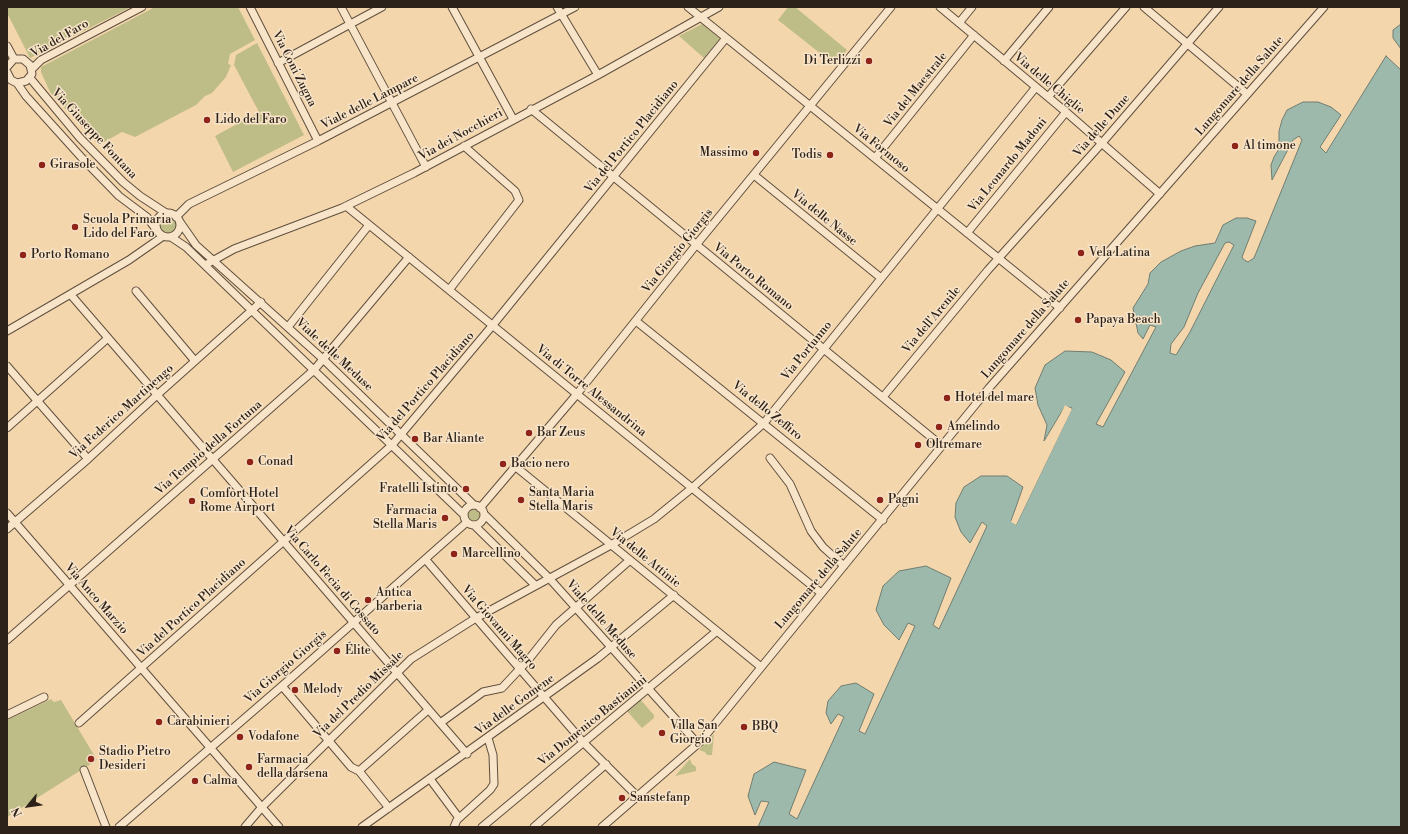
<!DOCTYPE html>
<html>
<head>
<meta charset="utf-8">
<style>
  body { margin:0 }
  #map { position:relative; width:1408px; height:834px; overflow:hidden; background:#f4d6ac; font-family:"Libre Bodoni",serif }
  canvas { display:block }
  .frame { position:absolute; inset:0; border:8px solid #2d2219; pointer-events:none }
  .north { position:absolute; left:8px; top:786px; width:40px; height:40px; -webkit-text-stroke:3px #f8e4c9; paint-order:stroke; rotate:241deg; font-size:11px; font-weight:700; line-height:16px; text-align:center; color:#2d2219 }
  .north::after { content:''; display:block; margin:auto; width:14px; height:18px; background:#2d2219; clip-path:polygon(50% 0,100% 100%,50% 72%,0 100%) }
</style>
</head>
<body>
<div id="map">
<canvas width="1408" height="834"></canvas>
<div class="frame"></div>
<div class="north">N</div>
</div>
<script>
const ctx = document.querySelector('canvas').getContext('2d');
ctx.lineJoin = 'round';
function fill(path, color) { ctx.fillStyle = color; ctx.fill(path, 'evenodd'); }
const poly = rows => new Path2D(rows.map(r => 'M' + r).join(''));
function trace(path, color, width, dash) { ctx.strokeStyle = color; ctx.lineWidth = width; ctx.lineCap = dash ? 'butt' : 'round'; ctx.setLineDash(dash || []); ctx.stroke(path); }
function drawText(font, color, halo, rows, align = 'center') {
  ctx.font = font + ' "Libre Bodoni",serif'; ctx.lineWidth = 3; ctx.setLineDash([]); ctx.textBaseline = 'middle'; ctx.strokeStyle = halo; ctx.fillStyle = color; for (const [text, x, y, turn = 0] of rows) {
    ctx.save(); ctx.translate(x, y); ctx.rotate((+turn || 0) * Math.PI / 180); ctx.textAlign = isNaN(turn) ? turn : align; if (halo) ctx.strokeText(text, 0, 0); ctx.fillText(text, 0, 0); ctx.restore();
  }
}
fill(poly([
  [7,7,131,7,30,58,7,13],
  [155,7,238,7,255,40,230,54,228,64,231,65,226,77,212,93,205,96,196,105,135,137,122,132,99,145,50,92,41,72,41,67],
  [788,7,795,7,847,50,835,65,778,20],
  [702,24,720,39,704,58,679,36],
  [257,43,304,135,233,172,215,136,259,112,234,65,236,55],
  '159 225a9 9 0 1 1 18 0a9 9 0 1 1-18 0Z',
  '468 515a6 6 0 1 1 12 0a6 6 0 1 1-12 0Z',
  [51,699,54,702,61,700,97,760,7,817,7,720],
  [640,699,654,715,654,718,642,728,626,710],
  [714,734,712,755,707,755,705,752,699,750],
  [690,759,692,764,696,767,696,771,675,776]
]), '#bfbd87');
const water = poly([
  [1401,24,1401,49,1393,38,1393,30,1401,24],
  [1386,56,1401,70,1401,827,758,827,769,802,761,801,755,815,748,796,754,774,774,762,806,770,789,814,797,819,844,717,838,714,831,724,826,713,828,701,841,686,856,683,874,694,859,731,865,734,915,626,908,623,899,640,884,625,876,610,883,586,899,571,926,566,951,578,933,625,939,629,987,526,982,522,970,543,961,532,955,517,956,503,964,487,981,476,1007,476,1023,487,1011,521,1016,525,1072,408,1065,406,1044,441,1047,425,1038,405,1035,388,1045,365,1065,351,1092,352,1111,360,1125,372,1096,424,1103,427,1156,327,1150,325,1143,339,1138,333,1133,308,1148,284,1150,273,1161,262,1181,251,1195,246,1215,243,1223,225,1236,218,1247,218,1256,221,1242,257,1244,260,1248,262,1254,258,1302,140,1299,136,1293,140,1272,180,1271,165,1274,157,1279,149,1279,131,1282,120,1287,110,1303,102,1318,102,1331,107,1341,115,1320,147,1326,153,1386,56],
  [1229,242,1234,245,1190,332,1176,355,1170,353,1171,344,1184,327,1198,293,1225,243,1229,242]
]);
fill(water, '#9cb9ac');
trace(water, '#707d71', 1);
fill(poly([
  [1065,405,1072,409,1016,525,1011,522,1018,505,1013,521,1015,522,1069,410,1066,408,1056,424]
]), '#f4d6ac');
const minor = poly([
  [250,7,318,141],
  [341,7,426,167],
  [452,7,513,119],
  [557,7,598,75],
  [688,7,1060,308],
  [940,7,1066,112,1160,194],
  [1144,7,1247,94],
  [959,23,972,7],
  [7,46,14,59],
  [1004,61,1049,7],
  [278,63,382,7],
  [7,67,14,59,23,59,30,65,32,74,26,81,17,83,11,80,7,72],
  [32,69,41,60,142,7],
  [30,78,80,138,123,182,140,196,166,213],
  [17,83,26,96,82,158,119,196,147,217,155,228],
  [1048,97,1126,7],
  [531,109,942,446],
  [875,158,974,35],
  [754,175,881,278],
  [346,206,821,593],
  '156 225a12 12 0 1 1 24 0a12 12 0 1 1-24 0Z',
  [176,217,189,204,318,141,575,7],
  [180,222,196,245,323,359,474,505],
  [967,233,1066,112],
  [171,237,186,247,464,515],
  [205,265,234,249,342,208,414,173,598,75,719,7],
  [449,290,519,200,515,191,464,146],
  [136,291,195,361],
  [71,295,467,754],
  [636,321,883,520],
  [288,327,369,225],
  [7,331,129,260,162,237],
  [7,366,88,459],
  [883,397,988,270,1102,143,1219,7],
  [7,428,108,338],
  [770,458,790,484,811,531,823,547,844,566],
  [516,467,761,667],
  '464 515a10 10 0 1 1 20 0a10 10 0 1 1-20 0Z',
  [480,508,577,394,696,245,891,7],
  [7,513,279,827],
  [484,514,549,578,698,744],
  [474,525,535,585],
  [7,529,88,459,157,395,261,302],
  [426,560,583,742,638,797],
  [7,640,314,370,409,257],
  [282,686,351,767,359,771,428,710],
  [7,715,44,697],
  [443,721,483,692,502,688,529,659,556,625,630,560],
  [79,723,392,445,492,326,726,38],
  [84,770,106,827],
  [359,771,389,808],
  [430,779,459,818],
  [119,827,282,686,467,522],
  [245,827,262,807,411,659,476,618,611,545,654,519,692,488,764,423,1036,87],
  [362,827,598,658,674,595],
  [454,827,457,820,490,790,494,784,493,755,488,738],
  [482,827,717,631],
  [534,827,606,764],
  [602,827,701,741,989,388,1324,7]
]);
trace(minor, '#5f4f3e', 9);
trace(minor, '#f8e4c9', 7);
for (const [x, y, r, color] of [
  [869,61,4,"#8f2418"],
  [207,120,4,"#8f2418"],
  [1235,146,4,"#8f2418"],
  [756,153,4,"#8f2418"],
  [830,155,4,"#8f2418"],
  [42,165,4,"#8f2418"],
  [75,227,4,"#8f2418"],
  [1081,253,4,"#8f2418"],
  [23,255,4,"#8f2418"],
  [1078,320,4,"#8f2418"],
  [947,398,4,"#8f2418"],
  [939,427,4,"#8f2418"],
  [529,433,4,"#8f2418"],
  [415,439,4,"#8f2418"],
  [918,445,4,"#8f2418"],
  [250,462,4,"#8f2418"],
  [503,464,4,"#8f2418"],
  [466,489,4,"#8f2418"],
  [521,500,4,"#8f2418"],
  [880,500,4,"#8f2418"],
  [192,501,4,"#8f2418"],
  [445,518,4,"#8f2418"],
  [454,554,4,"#8f2418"],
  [368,600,4,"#8f2418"],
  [337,651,4,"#8f2418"],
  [295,690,4,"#8f2418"],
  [159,722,4,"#8f2418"],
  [744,727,4,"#8f2418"],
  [662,733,4,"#8f2418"],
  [240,737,4,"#8f2418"],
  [91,759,4,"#8f2418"],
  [249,767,4,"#8f2418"],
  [195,781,4,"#8f2418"],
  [622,798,4,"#8f2418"]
]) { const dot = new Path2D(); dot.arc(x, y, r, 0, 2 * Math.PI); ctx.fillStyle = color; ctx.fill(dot); trace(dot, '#f8e4c9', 1.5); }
drawText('12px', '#2d2219', '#f8e4c9', [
  ["Via del Faro",60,39,-30],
  ["Via Coni Zugna",294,69,63],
  ["Via delle Chiglie",1049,84,40],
  ["Lungomare della Salute",1240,86,-49],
  ["Via del Maestrale",916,90,-51],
  ["Viale delle Lampare",370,102,-27],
  ["Via delle Dune",1102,126,-49],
  ["Via Giuseppe Fontana",94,134,47],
  ["Via dei Nocchieri",461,135,-29],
  ["Via del Portico Placidiano",632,137,-51],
  ["Via Formoso",881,149,39],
  ["Via Leonardo Madoni",1008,165,-51],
  ["Via delle Nasse",824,218,39],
  ["Via Giorgio Giorgis",678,251,-51],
  ["Via Porto Romano",753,277,39],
  ["Via dell'Arenile",932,320,-50],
  ["Lungomare della Salute",1026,329,-49],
  ["Via Portunno",807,351,-51],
  ["Viale delle Meduse",334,355,43],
  ["Via del Portico Placidiano",426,387,-49],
  ["Via di Torre Alessandrina",591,391,39],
  ["Via dello Zeffiro",767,411,39],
  ["Via Federico Martinengo",122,412,-42],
  ["Via Tempio della Fortuna",209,448,-41],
  ["Via delle Attinie",645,558,39],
  ["Lungomare della Salute",819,579,-50],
  ["Via Carlo Fecia di Cossato",332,581,49],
  ["Via Anco Marzio",96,599,49],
  ["Via del Portico Placidiano",192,608,-42],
  ["Viale delle Meduse",601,620,49],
  ["Via Giovanni Magro",499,628,49],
  ["Via Giorgio Giorgis",286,667,-41],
  ["Via del Predio Missale",359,695,-44],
  ["Via delle Gomene",515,705,-36],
  ["Via Domenico Bastianini",593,721,-39]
]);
drawText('12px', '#2d2219', '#f8e4c9', [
  ["Di Terlizzi",861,61,"right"],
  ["Lido del Faro",215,120],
  ["Al timone",1243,146],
  ["Massimo",748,153,"right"],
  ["Todis",822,155,"right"],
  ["Girasole",50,165],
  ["Scuola Primaria",83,220],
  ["Lido del Faro",83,234],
  ["Vela Latina",1089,253],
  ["Porto Romano",31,255],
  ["Papaya Beach",1086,320],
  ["Hotel del mare",955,398],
  ["Amelindo",947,427],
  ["Bar Zeus",537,433],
  ["Bar Aliante",423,439],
  ["Oltremare",926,445],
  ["Conad",258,462],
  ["Bacio nero",511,464],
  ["Fratelli Istinto",458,489,"right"],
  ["Santa Maria",529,493],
  ["Stella Maris",529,507],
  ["Comfort Hotel",200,494],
  ["Rome Airport",200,508],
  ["Pagni",888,500],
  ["Farmacia",437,511,"right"],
  ["Stella Maris",437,525,"right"],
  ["Marcellino",462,554],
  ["Antica",376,593],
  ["barberia",376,607],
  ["Élite",345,651],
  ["Melody",303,690],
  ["Carabinieri",167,722],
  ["Villa San",670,726],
  ["Giorgio",670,740],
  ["BBQ",752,727],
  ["Vodafone",248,737],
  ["Stadio Pietro",99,752],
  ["Desideri",99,766],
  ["Farmacia",257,760],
  ["della darsena",257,774],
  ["Calma",203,781],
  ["Sanstefanp",630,798]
], 'left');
</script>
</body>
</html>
